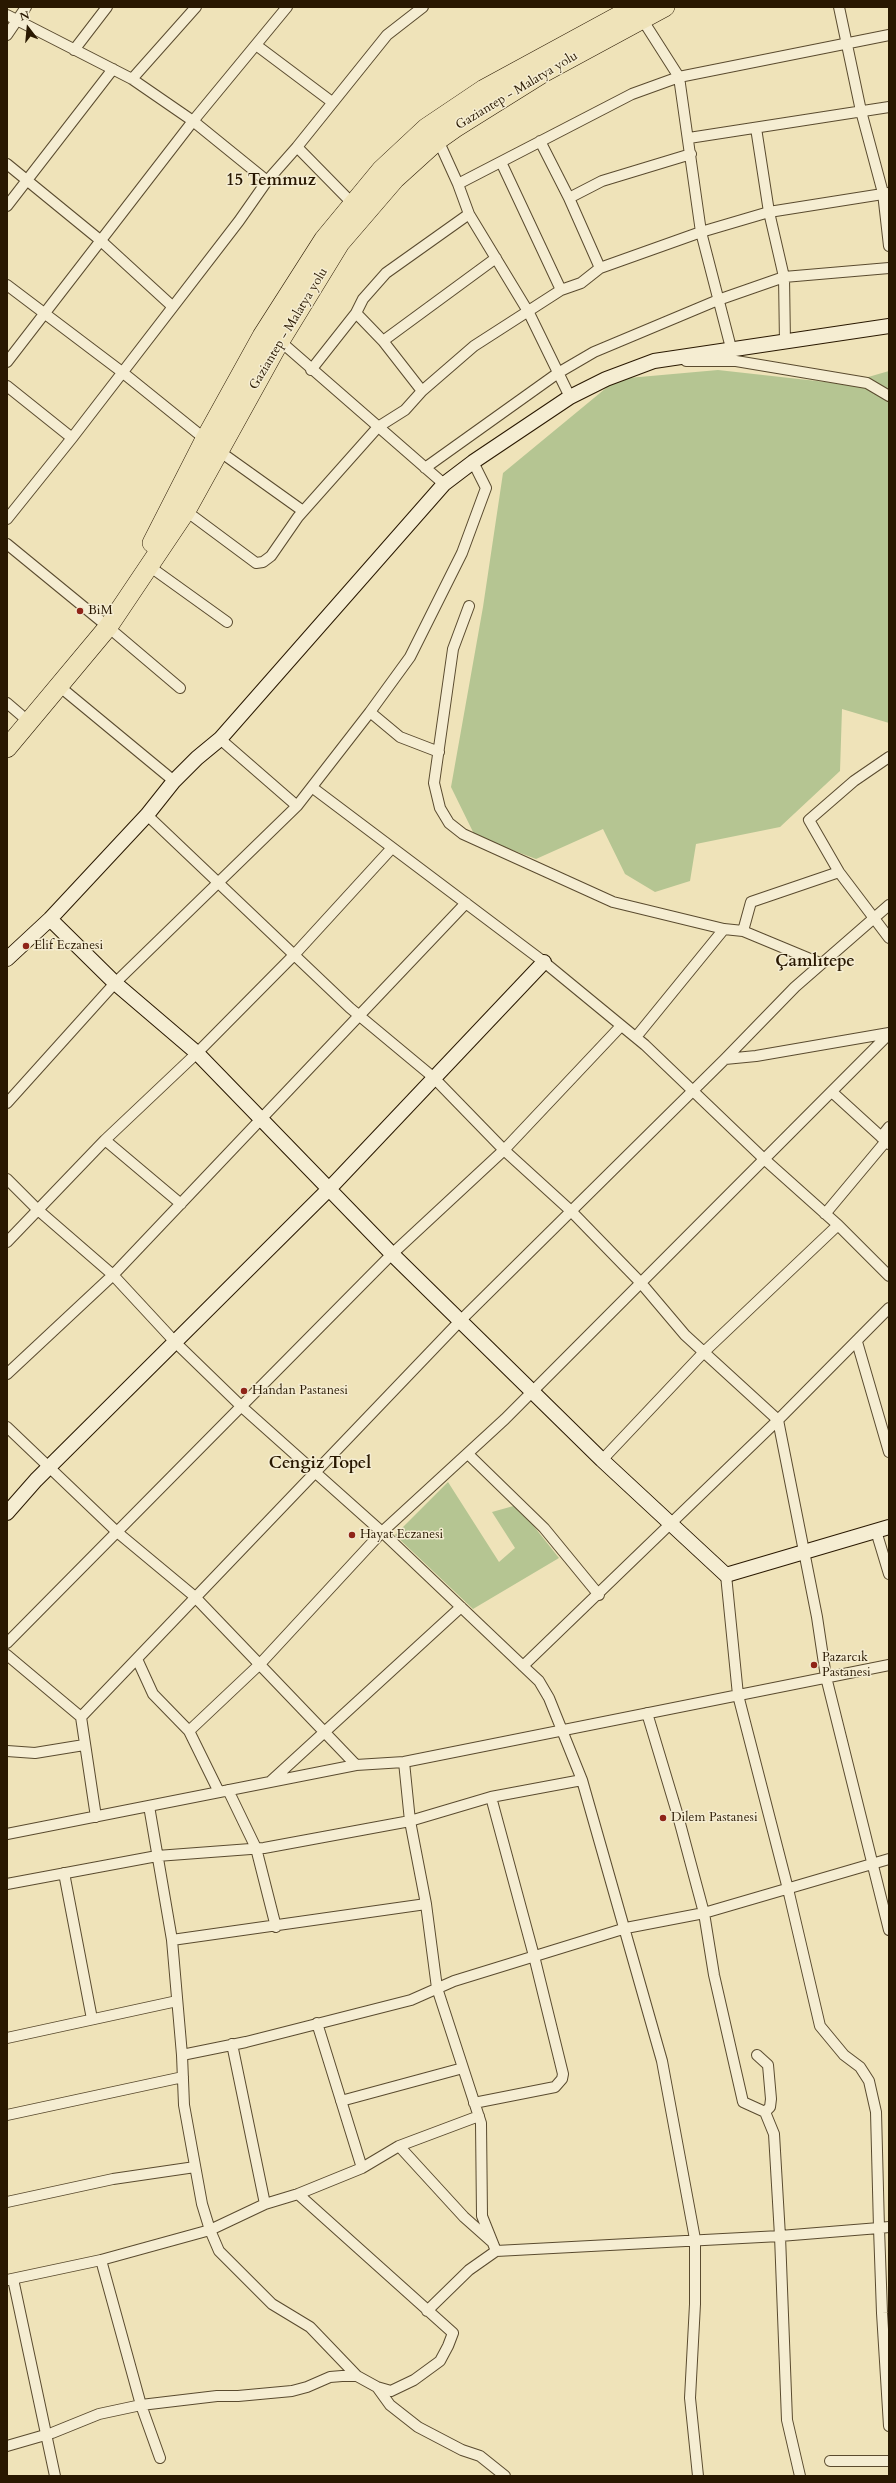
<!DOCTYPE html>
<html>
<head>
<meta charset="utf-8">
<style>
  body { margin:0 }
  #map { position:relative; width:896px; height:2483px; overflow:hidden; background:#efe3b9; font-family:Cardo,serif }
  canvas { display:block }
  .frame { position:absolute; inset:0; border:8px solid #291801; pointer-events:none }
  .north { position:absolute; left:8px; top:8px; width:40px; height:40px; -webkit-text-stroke:3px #f5edd2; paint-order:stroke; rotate:344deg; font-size:11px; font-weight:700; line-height:16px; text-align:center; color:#291801 }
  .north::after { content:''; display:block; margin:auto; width:14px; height:18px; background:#291801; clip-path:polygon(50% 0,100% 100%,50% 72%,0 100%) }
</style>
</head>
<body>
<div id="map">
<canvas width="896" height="2483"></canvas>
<div class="frame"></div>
<div class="north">N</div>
</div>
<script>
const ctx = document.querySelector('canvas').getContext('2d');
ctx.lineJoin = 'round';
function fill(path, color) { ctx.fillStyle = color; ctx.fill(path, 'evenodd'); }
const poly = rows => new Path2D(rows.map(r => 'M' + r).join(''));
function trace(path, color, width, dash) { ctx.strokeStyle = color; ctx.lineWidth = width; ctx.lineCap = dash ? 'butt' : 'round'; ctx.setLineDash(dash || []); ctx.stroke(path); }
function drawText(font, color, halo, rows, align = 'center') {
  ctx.font = font + ' Cardo,serif'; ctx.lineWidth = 3; ctx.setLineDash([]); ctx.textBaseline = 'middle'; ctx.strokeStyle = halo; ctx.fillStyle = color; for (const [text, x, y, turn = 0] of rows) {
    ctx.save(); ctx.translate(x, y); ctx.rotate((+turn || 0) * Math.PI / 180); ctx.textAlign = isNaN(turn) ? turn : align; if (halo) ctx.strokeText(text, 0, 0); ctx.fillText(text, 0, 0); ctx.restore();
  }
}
fill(poly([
  [718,370,844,384,889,371,889,723,842,709,840,771,780,827,696,844,690,881,655,892,625,874,603,829,536,859,475,836,451,787,483,607,503,473,617,379],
  [448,1482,499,1562,515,1548,492,1512,517,1505,559,1558,473,1609,395,1535]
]), '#b5c592');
const street = poly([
  [839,7,861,111,883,193,889,246],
  [7,15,132,79,193,121,267,181],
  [642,19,679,77,701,232,731,348],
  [7,35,26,7],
  [256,45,332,102],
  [74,50,107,7],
  [132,79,196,7],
  [756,128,769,212,784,277,785,343],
  [689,138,889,107],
  [438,140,458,184,469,214,529,313,570,397],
  [540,141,569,198,600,268],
  [297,147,352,203],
  [501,162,561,290],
  [7,164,100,240,172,306],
  [458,184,632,94,679,77,889,35],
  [569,198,602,181,691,154],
  [7,206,113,69],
  [7,285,122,372,205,439],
  [356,313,383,341,422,391],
  [280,341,444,484],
  [383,341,496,258],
  [686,361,736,361,867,383,889,396],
  [7,362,193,121,287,7],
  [311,370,356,313,363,299,386,273,469,214],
  [7,386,72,438],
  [219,451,303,511],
  [425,468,558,373,594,352,718,300,784,277,889,268],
  [186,511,256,563,263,562,271,556,298,517,378,427,405,410,422,391,474,346,561,290,581,283,600,268,701,232,769,212,889,193],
  [7,519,72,438,239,221,267,181,297,147,387,35,423,7],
  [7,544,101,621],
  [149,566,227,622],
  [469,606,453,649,434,783,440,808,449,823,463,834,613,902,724,929,743,931,820,963],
  [108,627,180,688],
  [59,686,174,781],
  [7,703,21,715],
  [370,712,400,737,439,752],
  [220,739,297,806],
  [889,757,854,781,809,820,839,872,889,938],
  [313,788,544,962,645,1045,763,1158,838,1225,889,1276],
  [147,815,350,1008,433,1077,504,1150,571,1211,641,1283,685,1335,778,1420,817,1617,826,1677,889,1930],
  [743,931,751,902,839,872],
  [636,1037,724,929],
  [725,1059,756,1056,889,1033],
  [832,1092,889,1144],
  [7,1103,115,983,297,806,370,712,410,657,462,553,486,488,473,462],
  [881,1137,889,1127],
  [105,1140,181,1204],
  [7,1179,38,1210,113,1275,176,1343,242,1407,382,1532,523,1666,539,1681,549,1698,582,1780,662,2061,695,2239,695,2304,690,2398,698,2476],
  [825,1214,886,1141],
  [7,1242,105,1140,197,1053,294,955,391,849],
  [857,1342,889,1452],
  [7,1374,113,1275,466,903],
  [7,1427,117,1532,194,1596,356,1765],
  [468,1454,544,1528,599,1595],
  [602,1460,704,1352,838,1225],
  [876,1531,889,1574],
  [7,1643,392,1254,504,1150,621,1026],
  [7,1655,81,1717,96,1817],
  [137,1659,153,1694,189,1731,219,1792],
  [523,1666,778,1420,889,1308],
  [647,1713,678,1816,704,1913,714,1975,743,2102,765,2112,774,2134,780,2236,787,2420,800,2476],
  [81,1717,460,1321,725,1059,795,987,889,905],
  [189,1731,260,1664,382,1532,505,1419,889,1034],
  [7,1751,35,1753,84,1745],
  [404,1762,410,1821,426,1904,437,1988,481,2123,482,2216,496,2251],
  [271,1781,461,1607],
  [228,1790,256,1848,276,1927],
  [149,1806,172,1940,182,2055,184,2105,202,2204,210,2230,219,2251,272,2304,310,2327,357,2376],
  [7,1834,356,1765,404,1762,889,1665],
  [64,1873,92,2019],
  [7,1884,157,1856,264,1848,410,1821,491,1797,582,1780],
  [172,1940,426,1904],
  [317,2023,362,2168],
  [7,2038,177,2001],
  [232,2044,265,2204],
  [182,2055,246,2042,411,2000,454,1981,626,1928,704,1913,889,1859],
  [757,2055,768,2065,771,2099,770,2107,765,2112],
  [341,2101,463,2068],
  [474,2103,555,2087,562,2079,563,2074,534,1956,491,1797],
  [7,2115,183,2077],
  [399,2146,464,2217,491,2241],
  [7,2202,113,2179,195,2167],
  [889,2227,879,2228,882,2313,889,2426],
  [13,2279,55,2476],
  [7,2280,101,2260,210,2230,265,2204,298,2194,362,2168,399,2146,479,2116],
  [427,2311,469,2270,496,2251,780,2236,879,2228,876,2112,869,2081,860,2067,844,2055,820,2026,788,1889,738,1695,726,1575],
  [377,2387,390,2405,418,2427,462,2450,480,2456,505,2476],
  [7,2446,52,2433,99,2414,141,2405,101,2260],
  [160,2458,141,2405,217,2396,238,2396,292,2391,307,2387,330,2377,342,2376,357,2376,377,2387,391,2391,414,2380,440,2361,448,2346,453,2333,298,2194],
  [830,2461,889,2461]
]);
const secondary = poly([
  [50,919,115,983,197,1053,392,1254,602,1460,726,1575,889,1527],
  [7,959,50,919,147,815,174,781,197,758,220,739,444,484,473,462,570,397,606,379,654,361,889,326],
  [7,1513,36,1480,330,1188,544,962]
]);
const highway = poly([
  [152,543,205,439,262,336,324,239,381,170,426,128,484,89,635,7],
  [7,748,108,627,186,511,280,341,340,243,395,179,438,140,455,128,543,73,665,7]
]);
trace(street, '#5a4b2f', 12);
trace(secondary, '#291801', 16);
trace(highway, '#291801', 20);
trace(street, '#f5edd2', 10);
trace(secondary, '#f5edd2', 14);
trace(highway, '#efe3b9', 19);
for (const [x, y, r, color] of [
  [80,611,4,"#8f2418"],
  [26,946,4,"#8f2418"],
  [244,1391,4,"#8f2418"],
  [352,1535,4,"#8f2418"],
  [814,1665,4,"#8f2418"],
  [663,1818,4,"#8f2418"]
]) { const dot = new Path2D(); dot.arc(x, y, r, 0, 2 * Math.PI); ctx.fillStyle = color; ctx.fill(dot); trace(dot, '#f5edd2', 1.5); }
drawText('13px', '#291801', '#f5edd2', [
  ["Gaziantep - Malatya yolu",517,91,-31],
  ["Gaziantep - Malatya yolu",289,329,-59]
]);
drawText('13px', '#291801', '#f5edd2', [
  ["BiM",88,611],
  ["Elif Eczanesi",34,946],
  ["Handan Pastanesi",252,1391],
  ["Hayat Eczanesi",360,1535],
  ["Pazarcık",822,1658],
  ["Pastanesi",822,1673],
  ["Dilem Pastanesi",671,1818]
], 'left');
drawText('bold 17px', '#291801', '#f5edd2', [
  ["15 Temmuz",271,181],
  ["Çamlıtepe",815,962],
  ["Cengiz Topel",320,1464]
]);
</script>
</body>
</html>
